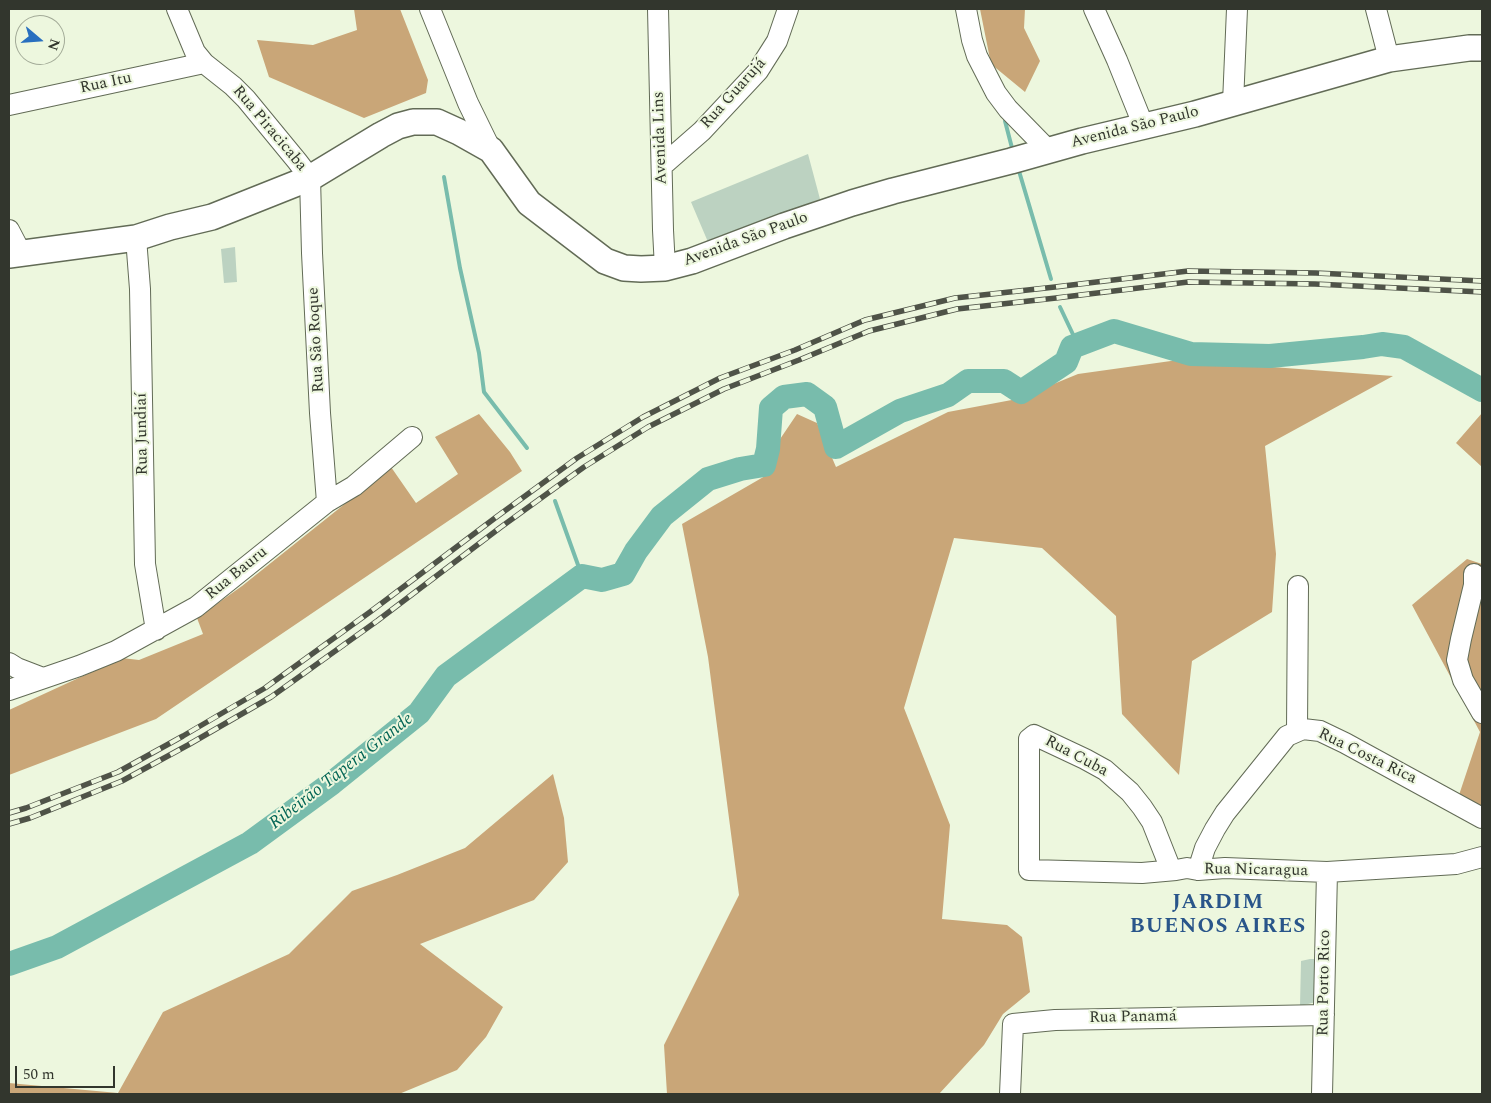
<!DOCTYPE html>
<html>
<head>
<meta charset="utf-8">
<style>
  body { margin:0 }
  #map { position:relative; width:1491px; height:1103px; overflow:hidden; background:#edf7de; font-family:Spectral,serif }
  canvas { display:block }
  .frame { position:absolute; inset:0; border:10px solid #32362d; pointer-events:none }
  .north { position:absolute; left:15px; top:15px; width:50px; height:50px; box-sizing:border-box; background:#edf7de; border:1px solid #a2aa97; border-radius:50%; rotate:108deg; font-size:14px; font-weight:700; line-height:20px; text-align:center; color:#32362d }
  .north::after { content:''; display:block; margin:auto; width:18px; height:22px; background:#286fbf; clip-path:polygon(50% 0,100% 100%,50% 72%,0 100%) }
  .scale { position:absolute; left:15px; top:1066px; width:100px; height:22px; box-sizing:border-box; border:2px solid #32362d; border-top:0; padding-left:6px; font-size:15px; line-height:18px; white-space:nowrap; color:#32362d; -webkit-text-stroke:4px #edf7de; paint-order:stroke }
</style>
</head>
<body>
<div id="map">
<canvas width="1491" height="1103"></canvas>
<div class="frame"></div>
<div class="north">N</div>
<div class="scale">50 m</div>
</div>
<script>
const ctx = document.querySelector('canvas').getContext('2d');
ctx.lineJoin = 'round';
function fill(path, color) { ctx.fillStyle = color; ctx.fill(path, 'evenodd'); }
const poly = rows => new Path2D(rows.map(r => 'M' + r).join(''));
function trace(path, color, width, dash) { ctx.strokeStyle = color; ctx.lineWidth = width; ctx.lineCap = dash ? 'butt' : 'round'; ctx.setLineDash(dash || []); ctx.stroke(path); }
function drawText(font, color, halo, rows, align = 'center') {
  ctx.font = font + ' Spectral,serif'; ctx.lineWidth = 4; ctx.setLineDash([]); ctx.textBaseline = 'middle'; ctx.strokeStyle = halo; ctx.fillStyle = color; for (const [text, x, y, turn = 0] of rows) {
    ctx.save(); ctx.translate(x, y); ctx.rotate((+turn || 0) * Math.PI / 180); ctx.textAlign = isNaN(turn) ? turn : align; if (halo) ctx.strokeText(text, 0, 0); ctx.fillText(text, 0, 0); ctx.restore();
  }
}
fill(poly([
  [354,9,400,9,428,80,426,93,364,118,269,77,257,40,313,45,357,30],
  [980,9,1025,9,1024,28,1040,61,1025,92,991,64],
  [1178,360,1393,376,1265,446,1276,554,1272,612,1192,661,1179,775,1122,714,1116,616,1042,548,954,538,904,708,950,825,942,919,1007,925,1022,937,1030,992,1003,1014,984,1045,939,1094,667,1094,664,1045,739,895,708,657,682,524,772,472,774,448,797,414,817,423,836,467,948,412,1017,399,1078,374],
  [1482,413,1482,467,1456,443],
  [479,414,510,452,522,471,156,719,9,775,9,710,122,658,139,660,203,634,197,618,242,586,391,467,416,503,458,474,435,437],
  [1467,559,1482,564,1482,816,1458,798,1480,732,1412,605],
  [553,774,564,818,568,862,534,900,420,944,503,1007,486,1037,457,1070,399,1094,9,1094,9,1083,118,1093,163,1012,289,954,352,891,397,875,465,848]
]), '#c9a678');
trace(poly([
  [1005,121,1012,148],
  [1019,171,1051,279],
  [444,177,460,268,479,353,484,392,527,448],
  [1060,307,1078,345],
  [555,501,582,576]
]), '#78bcac', 4);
trace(poly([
  [9,964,57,947,250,843,332,783,419,713,446,676,582,576,602,580,623,574,636,551,662,516,708,479,740,469,764,465,768,449,771,408,784,397,807,394,825,407,836,447,900,411,948,395,968,381,1004,381,1021,392,1066,362,1072,347,1114,331,1191,354,1270,356,1363,347,1382,344,1404,347,1482,390]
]), '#78bcac', 24);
fill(poly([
  [808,154,820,199,708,242,691,202],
  [235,247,237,282,224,283,221,249],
  [1310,959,1319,959,1316,1002,1300,1006,1301,961]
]), '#bcd2c1');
const minor = poly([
  [177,9,195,52,204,63,233,86,246,99,297,161,310,178,312,253,320,413,327,502],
  [430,9,468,103,491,150],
  [658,9,663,230,665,268],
  [966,9,972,40,977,56,996,93,1008,109,1049,151],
  [1094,9,1117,60,1144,127],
  [1376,9,1389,59],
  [1233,103,1237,9],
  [9,105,204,63],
  [662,166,702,131,758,71,777,41,788,9],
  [9,230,21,253],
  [136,238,140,289,145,564,156,630],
  [1474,574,1474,585,1461,639,1457,660,1463,680,1482,713],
  [9,663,17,668,43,678],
  [9,690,79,666,116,651,196,607,327,502,354,486,412,437],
  [1297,730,1298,586],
  [1171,870,1152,822,1142,807,1130,792,1105,770,1085,759,1034,735,1029,739,1029,870,1142,873,1176,870,1187,868,1198,870,1225,868,1327,872,1456,864,1482,857],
  [1198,870,1205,848,1215,829,1225,813,1287,736,1303,729,1320,731,1345,743,1482,818],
  [1010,1094,1013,1024,1055,1020,1324,1015],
  [1322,1094,1327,872]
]);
const major = poly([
  [9,255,136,238,170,227,212,217,310,178,381,135,398,126,413,122,437,122,459,132,491,150,529,203,605,261,624,268,641,269,665,268,692,261,784,226,852,203,893,191,1011,161,1082,141,1195,114,1389,59,1469,48,1482,48]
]);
trace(minor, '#626b56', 22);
trace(major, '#626b56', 28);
trace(minor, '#fff', 20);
trace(major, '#fff', 25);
const rail = poly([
  [9,813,26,808,118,772,183,736,265,688,370,612,495,518,577,458,643,417,720,378,795,350,865,320,955,298,1055,287,1188,271,1316,273,1482,281],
  [9,824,30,818,122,781,188,745,271,697,377,621,501,527,584,467,648,427,724,389,799,360,869,331,957,309,1056,298,1188,282,1315,284,1482,292]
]);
trace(rail, '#4f5348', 5.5);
trace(rail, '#edf7de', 4, [11]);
drawText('16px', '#32362d', '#edf7de', [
  ["Rua Itu",106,84,-12],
  ["Rua Guarujá",734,94,-48],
  ["Avenida São Paulo",1135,128,-14],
  ["Rua Piracicaba",269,129,50],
  ["Avenida Lins",661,138,-92],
  ["Avenida São Paulo",746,240,-20],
  ["Rua São Roque",317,340,-93],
  ["Rua Jundiaí",143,434,-91],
  ["Rua Bauru",237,574,-39],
  ["Rua Cuba",1076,757,28],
  ["Rua Costa Rica",1367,757,26],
  ["Rua Nicaragua",1256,871,1],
  ["Rua Porto Rico",1325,983,-89],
  ["Rua Panamá",1133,1018,-1]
]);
drawText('italic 18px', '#036555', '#edf7de', [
  ["Ribeirão Tapera Grande",342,772,-38]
]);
ctx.letterSpacing = '1px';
drawText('bold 21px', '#29558a', '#edf7de', [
  ["JARDIM",1218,904],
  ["BUENOS AIRES",1218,928]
]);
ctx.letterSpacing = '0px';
</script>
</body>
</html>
